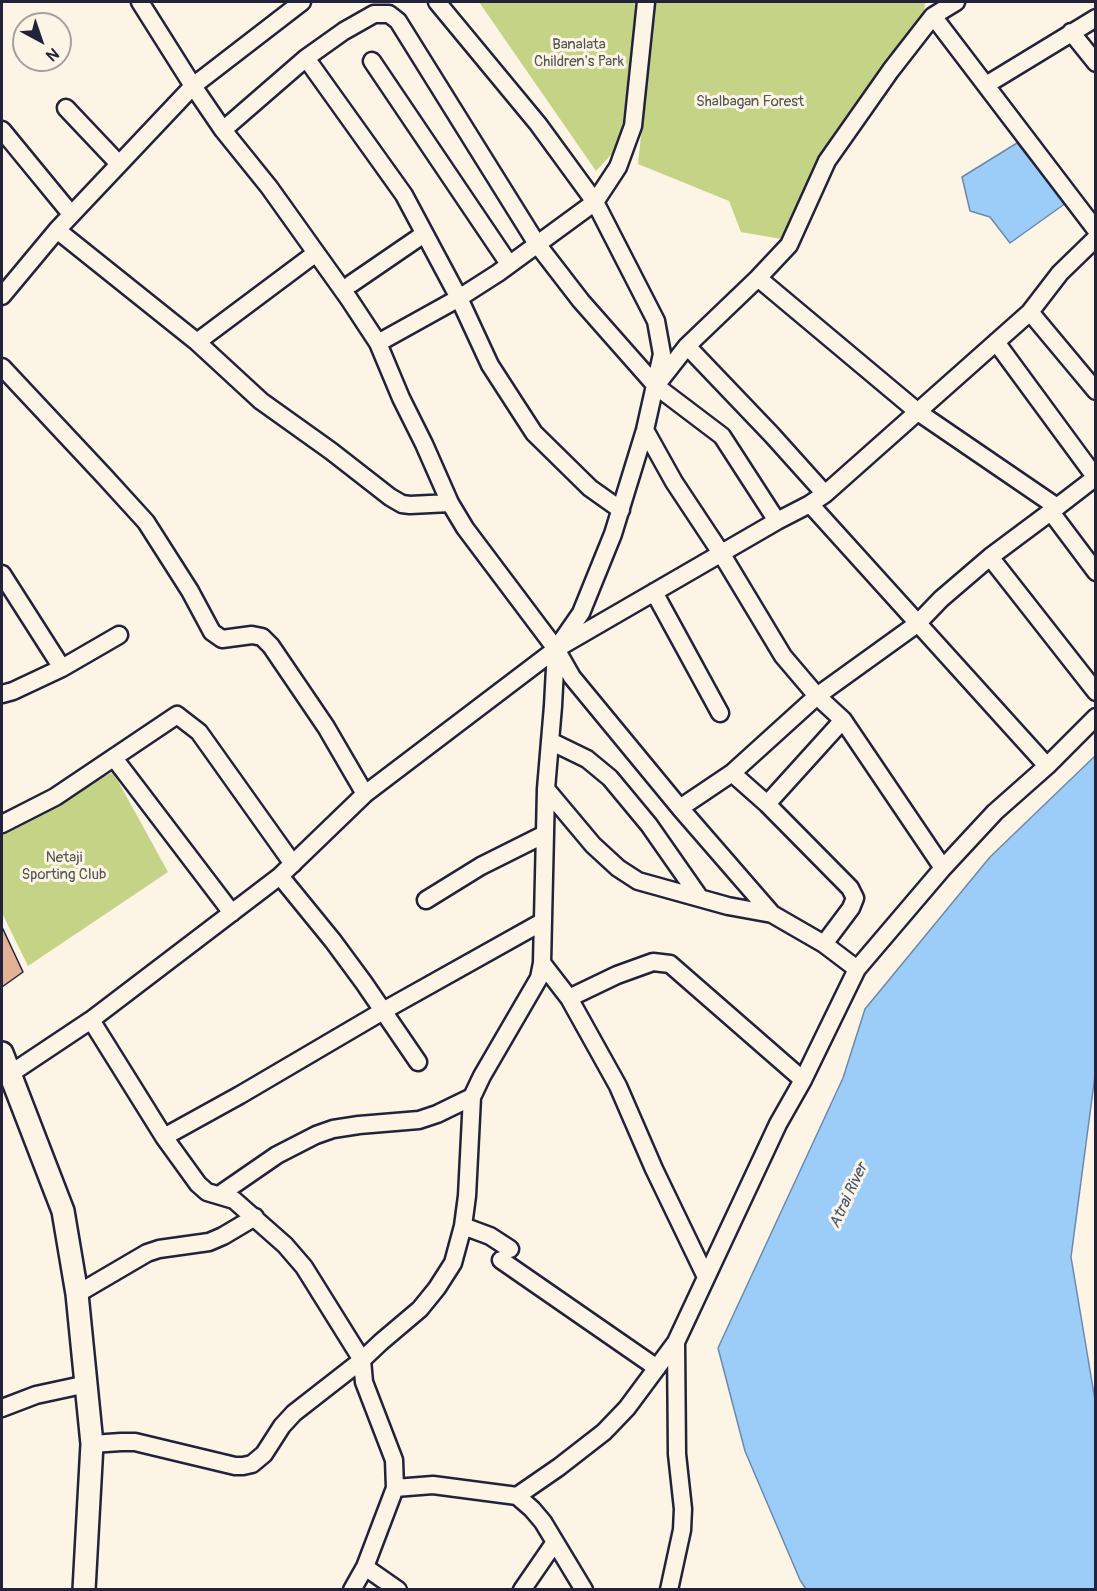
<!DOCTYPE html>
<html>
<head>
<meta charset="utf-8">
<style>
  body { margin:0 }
  #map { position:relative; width:1097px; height:1591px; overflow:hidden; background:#fcf5e5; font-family:Pangolin,sans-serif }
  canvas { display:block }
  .frame { position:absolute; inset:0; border:3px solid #22223b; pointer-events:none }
  .north { position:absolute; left:12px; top:12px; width:60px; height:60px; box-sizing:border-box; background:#fcf5e5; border:2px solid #a5a1a1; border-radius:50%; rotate:140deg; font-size:16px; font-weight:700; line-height:24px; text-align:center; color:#22223b }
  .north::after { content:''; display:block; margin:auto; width:21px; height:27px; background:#22223b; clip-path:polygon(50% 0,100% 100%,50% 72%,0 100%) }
</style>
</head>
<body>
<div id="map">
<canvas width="1097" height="1591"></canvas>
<div class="frame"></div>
<div class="north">N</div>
</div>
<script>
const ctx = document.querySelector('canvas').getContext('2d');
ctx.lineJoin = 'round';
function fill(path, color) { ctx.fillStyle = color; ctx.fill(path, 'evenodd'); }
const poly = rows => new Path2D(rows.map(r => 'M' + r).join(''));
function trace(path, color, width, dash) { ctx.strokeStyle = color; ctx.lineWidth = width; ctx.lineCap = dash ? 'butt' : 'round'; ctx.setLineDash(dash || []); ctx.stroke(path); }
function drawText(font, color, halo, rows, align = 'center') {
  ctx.font = font + ' Pangolin,sans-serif'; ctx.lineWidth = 6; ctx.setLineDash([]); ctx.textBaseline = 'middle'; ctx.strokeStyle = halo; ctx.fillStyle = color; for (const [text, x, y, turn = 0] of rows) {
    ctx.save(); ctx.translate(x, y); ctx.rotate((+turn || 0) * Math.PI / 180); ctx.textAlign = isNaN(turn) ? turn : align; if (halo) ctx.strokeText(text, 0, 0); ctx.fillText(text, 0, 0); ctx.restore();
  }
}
fill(poly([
  [479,2,637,2,620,145,596,171],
  [655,2,925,2,924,12,781,239,741,232,729,201,638,164],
  [113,772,168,872,28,966,2,913,2,829]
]), '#c5d386');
const water = poly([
  [1017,143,1066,203,1010,243,990,217,970,211,962,177,1017,143],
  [1095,756,1096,1068,1071,1257,1095,1400,1095,1589,806,1589,800,1580,745,1451,718,1348,843,1078,865,1009,990,857,1095,756]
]);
fill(water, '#9ccdf9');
trace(water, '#6b89ad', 1.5);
const building = poly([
  [2,927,23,972,2,987,2,927]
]);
fill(building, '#e3b295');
trace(building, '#22223b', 1.5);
const minor = poly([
  [140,2,193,86,223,130,269,187,349,299,378,343,401,398,424,444,450,503,465,528,556,649,572,677,680,808,772,914],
  [933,16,1096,230],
  [1071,32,1096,63],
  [306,58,404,195,459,298,490,365,534,433,590,488,621,510],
  [372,61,509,264],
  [986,85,1096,18],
  [66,108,119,164],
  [2,130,71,214],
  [223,130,306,58,344,31,374,14,389,14,398,21,537,244,581,301,656,386,722,436,777,521],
  [57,230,197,342,261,401,331,451,390,497,402,504,410,505,450,503],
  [758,278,918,412,1057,507],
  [351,284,424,234],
  [2,296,57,230,193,86,302,2],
  [1030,312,1096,391],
  [197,342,316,253],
  [996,342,1096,478],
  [378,343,459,298,498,273,595,202,618,167,633,126,646,2],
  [687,346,772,435,825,494],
  [2,367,105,477,146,522,190,591,212,632,222,639,252,635,262,637,271,646,326,727,365,794],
  [658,383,687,346,758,278,789,245,827,161,891,70,933,16,956,2],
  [645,430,674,482,721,553,783,656,817,696,843,720,943,868],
  [810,504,1047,766],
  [1051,512,1096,572],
  [990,557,1096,692],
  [2,574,62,668],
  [654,592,720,713],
  [2,694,13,691,62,668,119,635],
  [550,741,587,759,610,778,649,825,700,898],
  [114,758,232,913],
  [732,773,767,804,850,888,855,898,851,908,824,944],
  [546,789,593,845,618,868,638,881,728,906,772,914,824,944,857,969],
  [767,804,843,720],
  [680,808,732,773,817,696,917,624,941,599,990,557,1057,507,1096,477],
  [2,824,55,797,177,715,199,732,293,864],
  [280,876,333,941,364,983,418,1062],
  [426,900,481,866,545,834],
  [542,963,569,998,618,1086,654,1169,706,1277],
  [569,998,617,975,653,962,670,964,803,1080],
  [91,1020,164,1137,198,1184,207,1192,234,1200,285,1245,304,1267,362,1360,294,1413,282,1426,264,1454,252,1464,243,1466,235,1466,135,1442,121,1442,92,1444],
  [10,1074,91,1020,280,876,365,794,556,649,777,521,810,504,825,494,1030,312,1060,273,1096,238],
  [164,1137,240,1095,383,1011,542,922],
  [219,1195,277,1155,316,1135,333,1129,359,1125,419,1120,437,1114,472,1097],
  [463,1226,490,1236,510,1249],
  [501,1260,657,1368],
  [77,1294,147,1253,159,1249,209,1242,223,1236,255,1217],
  [2,1408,36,1395,87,1384],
  [395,1488,433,1485,517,1496,532,1509,543,1522,584,1590],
  [517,1496,559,1467,604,1432,627,1408,676,1342],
  [365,1567,398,1590],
  [352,1590,365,1567,395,1488,394,1460,364,1382,362,1360,381,1342,420,1309,437,1288,453,1263,463,1226,467,1196,472,1097,482,1076,539,978,542,963,546,789,553,706,556,649,581,613,613,534,645,430,662,354,656,321,595,202,538,124,437,2],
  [522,1590,555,1542],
  [669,1590,682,1530,683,1509,677,1454,676,1342,778,1124,803,1080,857,969,943,868,995,812,1047,766,1096,717]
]);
const tertiary = poly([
  [2,1053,63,1211,77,1294,92,1444,84,1590]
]);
trace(minor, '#22223b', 21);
trace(tertiary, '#22223b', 26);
trace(minor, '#fcf5e5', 16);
trace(tertiary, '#fcf5e5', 21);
drawText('15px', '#535752', '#fcf5e5', [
  ["Banalata",579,45],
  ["Children's Park",579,62],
  ["Shalbagan Forest",750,102],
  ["Netaji",64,858],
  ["Sporting Club",64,875]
]);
drawText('italic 16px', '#475574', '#fcf5e5', [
  ["Atrai River",849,1196,-65]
]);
</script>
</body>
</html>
